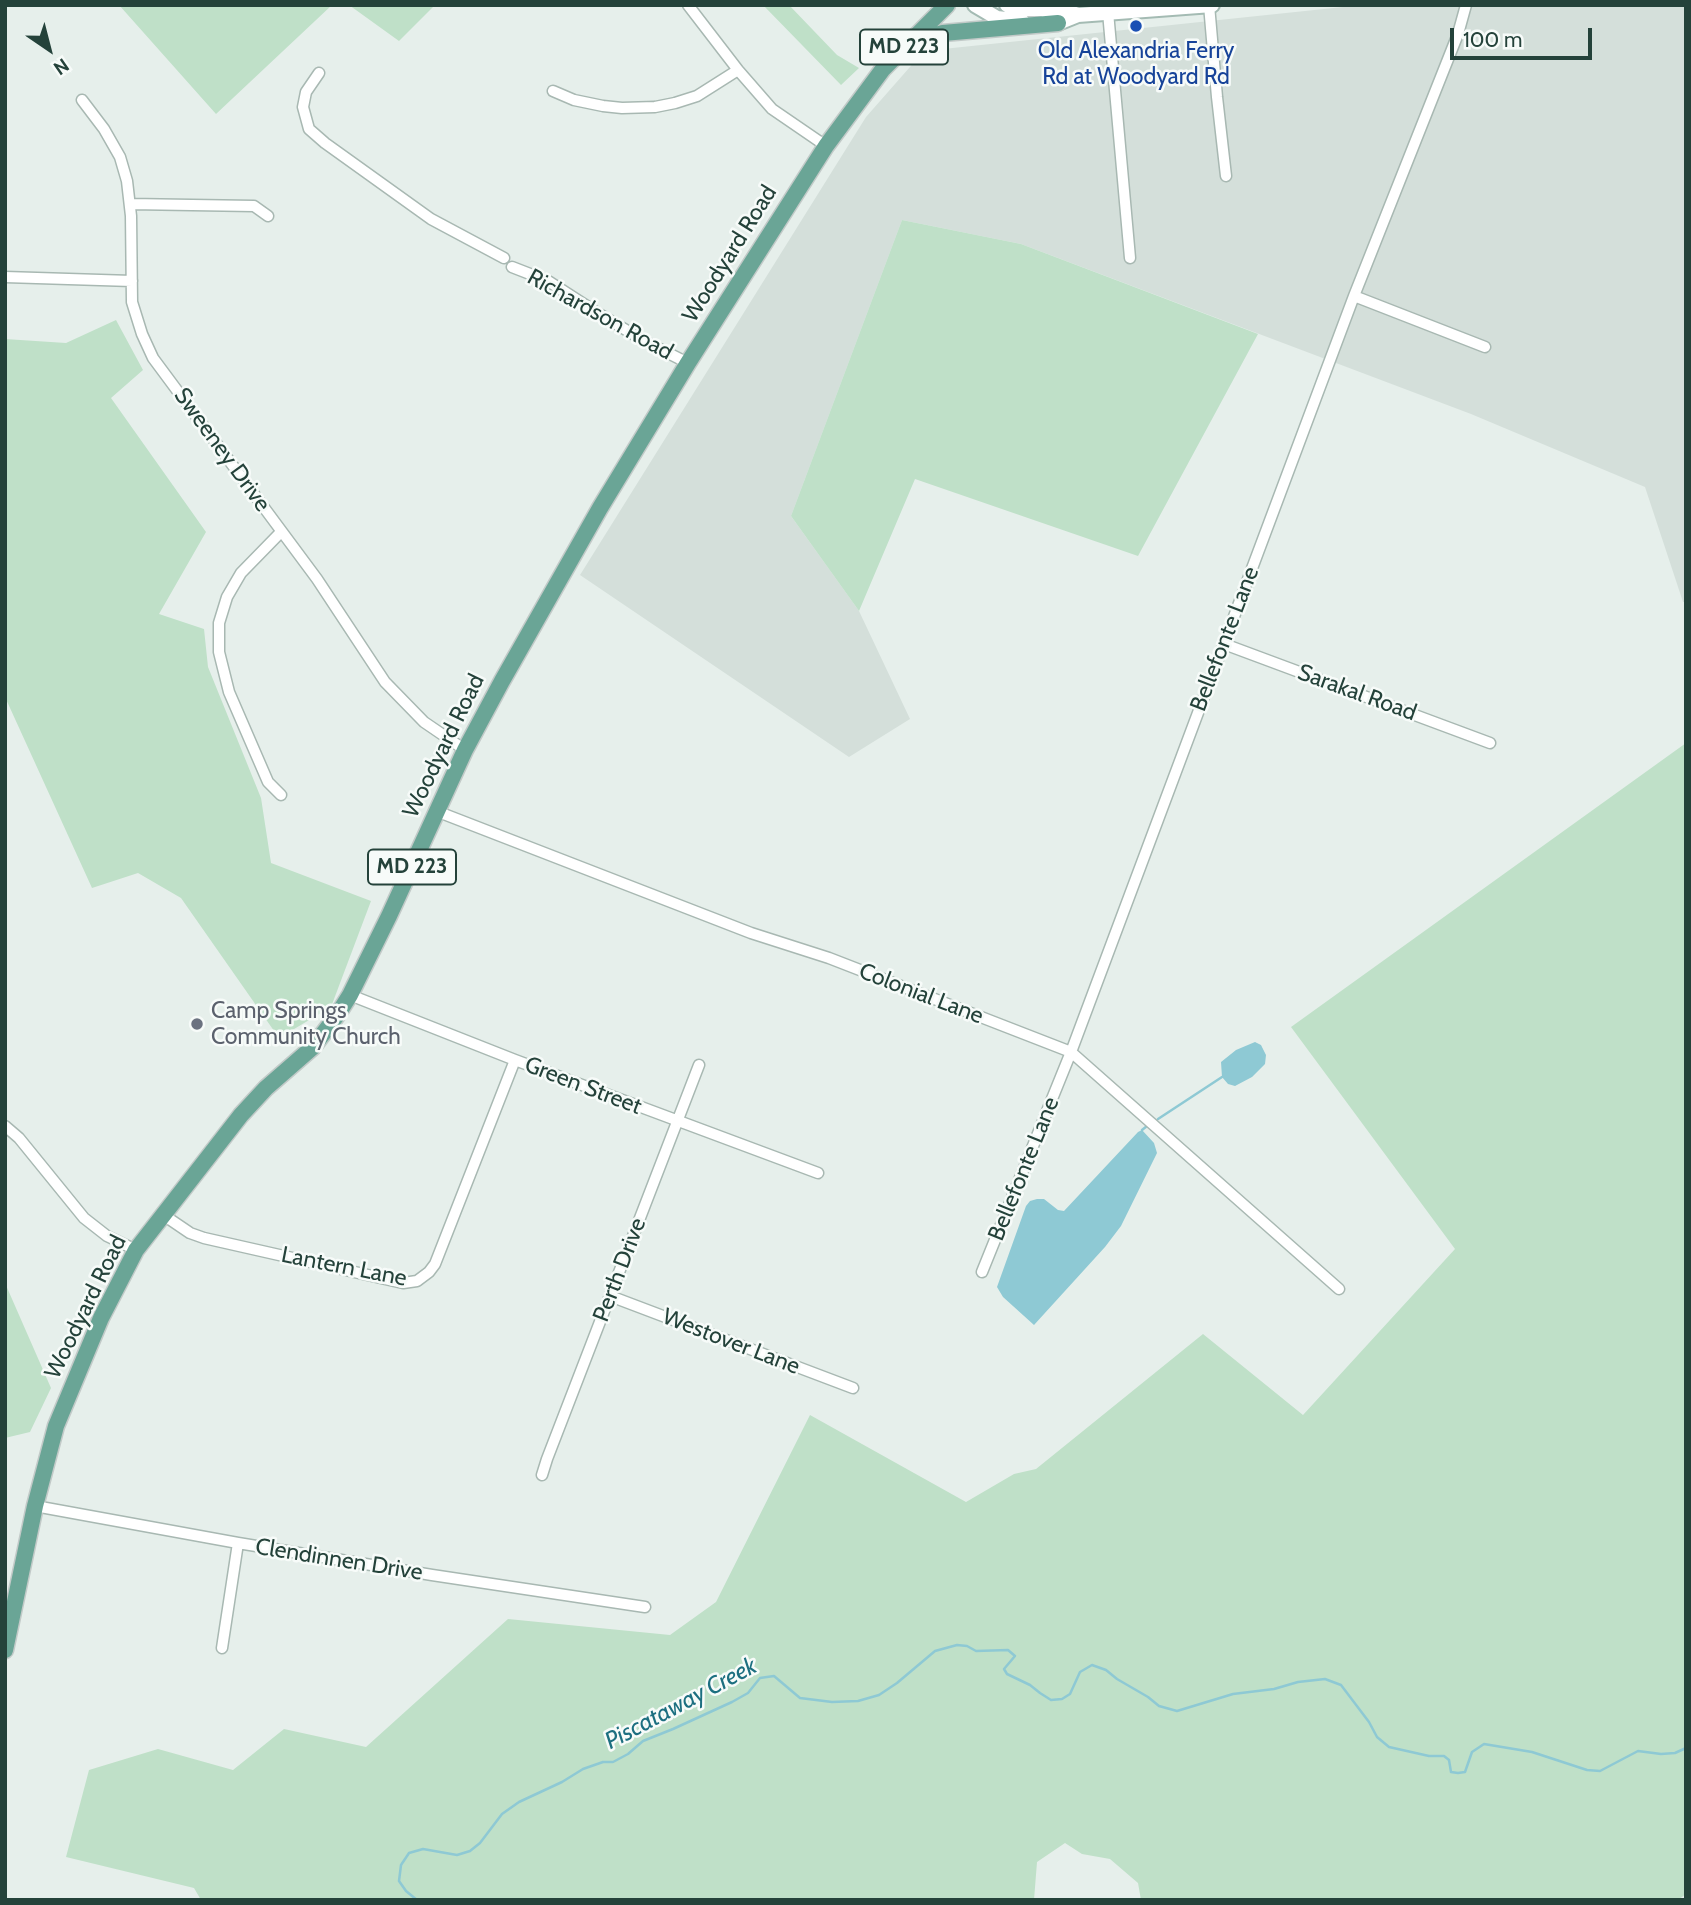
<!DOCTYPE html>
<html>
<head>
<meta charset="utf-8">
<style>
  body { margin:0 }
  #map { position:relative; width:1691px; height:1905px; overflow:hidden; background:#e6efeb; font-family:Cabin,sans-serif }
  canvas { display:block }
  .frame { position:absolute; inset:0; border:7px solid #24423a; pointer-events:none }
  .north { position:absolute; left:14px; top:14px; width:70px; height:70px; -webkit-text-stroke:5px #f7fbf9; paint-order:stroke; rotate:145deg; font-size:19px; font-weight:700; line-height:28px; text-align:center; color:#24423a }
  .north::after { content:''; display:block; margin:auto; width:24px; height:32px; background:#24423a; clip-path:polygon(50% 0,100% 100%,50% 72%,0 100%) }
  .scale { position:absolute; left:1450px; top:28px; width:142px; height:32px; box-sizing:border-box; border:4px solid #24423a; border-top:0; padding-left:9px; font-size:21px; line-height:24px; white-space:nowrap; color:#24423a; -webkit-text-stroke:5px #f7fbf9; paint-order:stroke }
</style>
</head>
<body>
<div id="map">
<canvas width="1691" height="1905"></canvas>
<div class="frame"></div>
<div class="north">N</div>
<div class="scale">100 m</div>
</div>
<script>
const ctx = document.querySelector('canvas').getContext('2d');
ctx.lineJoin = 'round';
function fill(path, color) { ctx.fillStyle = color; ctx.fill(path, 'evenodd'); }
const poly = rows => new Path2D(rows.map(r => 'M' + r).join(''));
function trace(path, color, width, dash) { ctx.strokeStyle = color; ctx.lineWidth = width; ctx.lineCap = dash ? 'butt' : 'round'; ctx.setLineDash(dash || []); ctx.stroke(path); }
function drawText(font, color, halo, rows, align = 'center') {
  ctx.font = font + ' Cabin,sans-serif'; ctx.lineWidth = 5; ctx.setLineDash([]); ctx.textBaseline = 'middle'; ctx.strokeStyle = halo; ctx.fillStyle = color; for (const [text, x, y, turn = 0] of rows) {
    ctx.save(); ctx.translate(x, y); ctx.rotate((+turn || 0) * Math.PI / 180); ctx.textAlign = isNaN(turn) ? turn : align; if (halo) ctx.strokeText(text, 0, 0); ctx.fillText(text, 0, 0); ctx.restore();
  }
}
fill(poly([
  [1362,5,1686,5,1686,602,1683,602,1645,487,1471,414,1021,244,902,220,791,516,859,611,910,719,849,757,580,575,866,117,924,51]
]), '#d4dfda');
fill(poly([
  [119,5,332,5,216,114],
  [349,5,435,5,399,41],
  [763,5,789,5,837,55,859,68,841,85],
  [902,220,1021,244,1258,334,1138,556,915,479,859,611,791,516],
  [116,320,143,370,111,398,206,532,159,614,204,629,208,667,261,798,271,863,371,901,331,1007,279,1038,181,898,138,873,92,888,5,697,5,339,66,343],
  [1686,743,1686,1894,1678,1900,1141,1900,1138,1883,1110,1859,1082,1854,1065,1843,1037,1862,1034,1900,201,1900,194,1888,66,1857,89,1770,158,1749,233,1770,284,1729,366,1747,508,1619,670,1635,716,1602,810,1415,966,1502,1014,1474,1036,1469,1203,1334,1303,1415,1455,1249,1291,1027],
  [5,1283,51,1388,30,1432,5,1438]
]), '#bfe0c8');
fill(poly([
  [1255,1042,1261,1045,1266,1055,1265,1064,1252,1077,1235,1086,1228,1084,1222,1077,1221,1062,1236,1050],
  [1142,1130,1154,1143,1157,1153,1121,1226,1105,1247,1034,1325,1003,1297,997,1287,1026,1206,1030,1201,1037,1199,1044,1199,1058,1210,1064,1211,1138,1132]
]), '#8ec9d4');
trace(poly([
  [1158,1119,1222,1077],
  [1142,1130,1147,1126],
  [417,1900,406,1891,399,1881,401,1865,409,1853,423,1849,457,1855,470,1851,480,1843,502,1814,519,1802,562,1782,583,1769,603,1762,613,1762,628,1754,643,1741,673,1729,732,1702,748,1693,760,1678,774,1676,800,1698,832,1702,858,1701,879,1695,897,1683,935,1651,957,1645,967,1646,976,1651,1008,1650,1015,1656,1004,1669,1007,1674,1030,1685,1040,1693,1051,1700,1062,1699,1070,1694,1080,1672,1092,1665,1106,1670,1117,1679,1148,1697,1159,1706,1177,1711,1233,1694,1274,1689,1298,1682,1325,1679,1341,1685,1369,1722,1377,1737,1389,1747,1429,1756,1444,1756,1449,1760,1451,1772,1458,1773,1465,1772,1472,1752,1484,1744,1532,1752,1587,1770,1600,1771,1638,1751,1661,1754,1675,1753,1686,1748]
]), '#8ec9d4', 2.5);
const street = poly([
  [688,5,738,70,772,109,826,146],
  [1209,5,1217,97,1226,176],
  [1108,12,1130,258],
  [319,73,306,92,303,107,309,129,325,143,431,219,504,258],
  [553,91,574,100,603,106,622,108,655,107,675,103,697,96,738,70],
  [82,100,104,129,120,157,127,181,131,216,132,302,142,334,153,358,317,579,385,682,424,722,465,750],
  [130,204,254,206,268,216],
  [512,267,548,281,596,312,646,342,688,363],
  [5,277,132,281],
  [1354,296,1485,347],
  [1224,644,1490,743],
  [281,795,268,782,229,692,219,652,219,623,227,597,241,573,281,532],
  [436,811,751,933,829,958,1071,1052,1339,1289],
  [350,995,515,1060,818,1173],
  [5,1126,19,1138,84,1218,107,1236,136,1250],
  [162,1214,190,1233,204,1238,403,1283,417,1281,429,1272,435,1264,515,1060],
  [982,1272,1071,1052,1354,296,1458,34,1466,5],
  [610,1296,853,1388],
  [542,1475,547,1459,699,1065],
  [35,1506,238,1543,432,1575,645,1607],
  [222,1648,238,1543]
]);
const secondary = poly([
  [975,5,997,18,1022,21],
  [1007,5,1020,9,1062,9,1078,15],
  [1046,22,1058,23,1078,15,1212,5]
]);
const primary = poly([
  [911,48,930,37,943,33,1058,23],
  [5,1650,35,1506,56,1426,101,1318,136,1250,241,1115,266,1088,313,1047,338,1014,350,995,389,916,465,750,502,681,600,508,688,363,826,146,883,69,947,5]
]);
trace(street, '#a8b8b2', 13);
trace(secondary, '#a4bbb3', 18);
trace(primary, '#c2cac8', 19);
trace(street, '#fff', 10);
trace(secondary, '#fff', 14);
trace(primary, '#6aa596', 16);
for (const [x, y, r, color] of [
  [1136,26,7,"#1a4fb4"],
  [197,1024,7,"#6b7280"]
]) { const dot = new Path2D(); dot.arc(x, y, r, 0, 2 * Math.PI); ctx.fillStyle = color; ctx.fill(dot); trace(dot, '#f7fbf9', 2.5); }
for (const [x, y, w] of [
  [904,47,88],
  [412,867,88]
]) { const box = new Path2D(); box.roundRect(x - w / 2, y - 17.5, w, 35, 5); ctx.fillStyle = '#f7fbf9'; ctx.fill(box); trace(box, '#24423a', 2); }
drawText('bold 21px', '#24423a', null, [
  ["MD 223",904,47],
  ["MD 223",412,867]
]);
drawText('23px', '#164399', '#f7fbf9', [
  ["Old Alexandria Ferry",1136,51],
  ["Rd at Woodyard Rd",1136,77]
]);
drawText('23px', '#24423a', '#f7fbf9', [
  ["Woodyard Road",730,254,-58],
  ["Richardson Road",600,315,29],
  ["Sweeney Drive",222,450,54],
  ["Bellefonte Lane",1225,639,-69],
  ["Sarakal Road",1357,693,20],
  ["Woodyard Road",444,746,-64],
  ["Colonial Lane",921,994,21],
  ["Green Street",583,1086,21],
  ["Bellefonte Lane",1024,1169,-68],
  ["Lantern Lane",344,1267,11],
  ["Perth Drive",620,1270,-69],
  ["Woodyard Road",86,1307,-64],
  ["Westover Lane",731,1342,21],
  ["Clendinnen Drive",339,1560,9]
]);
drawText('23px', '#5b616d', '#f7fbf9', [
  ["Camp Springs",211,1011],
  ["Community Church",211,1037]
], 'left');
drawText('italic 24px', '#1c6f80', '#f7fbf9', [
  ["Piscataway Creek",681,1704,-28]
]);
</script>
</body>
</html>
